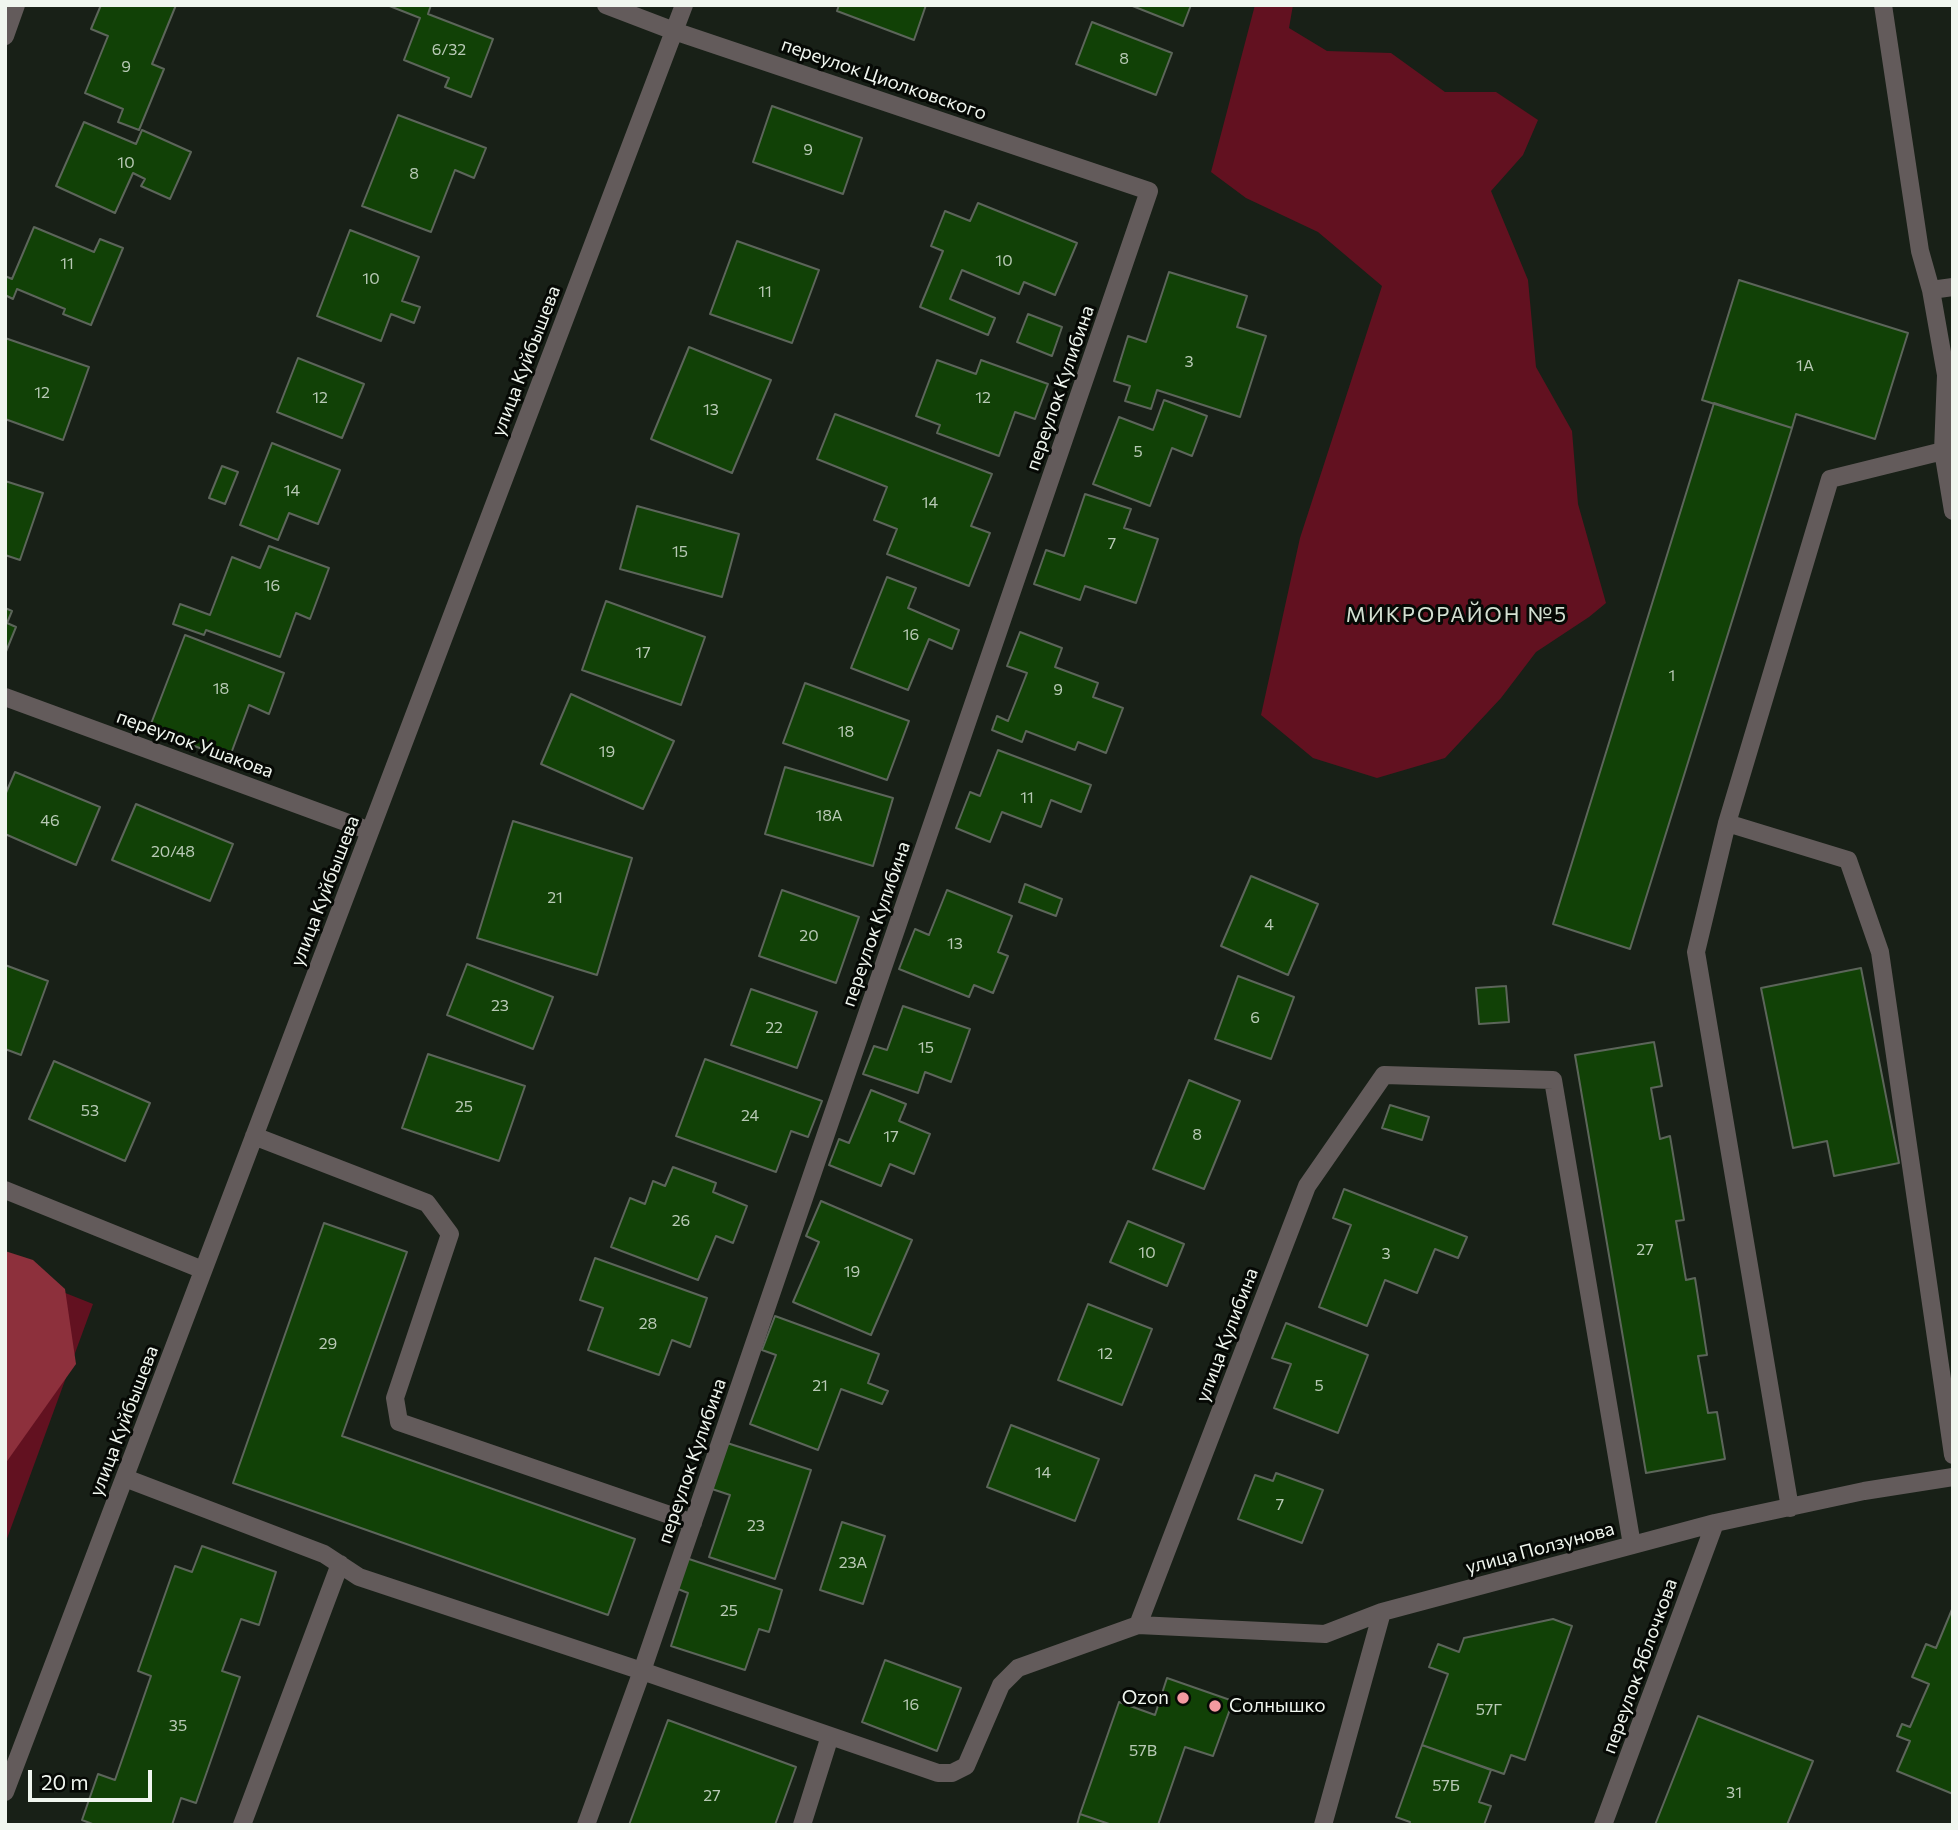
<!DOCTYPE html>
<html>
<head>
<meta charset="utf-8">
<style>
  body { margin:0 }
  #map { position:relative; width:1958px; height:1830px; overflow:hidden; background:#182017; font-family:Commissioner,sans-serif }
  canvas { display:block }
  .frame { position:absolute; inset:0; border:7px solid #f0f6ef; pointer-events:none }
  .scale { position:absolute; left:28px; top:1770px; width:124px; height:32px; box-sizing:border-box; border:4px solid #f0f6ef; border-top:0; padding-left:9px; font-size:21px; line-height:24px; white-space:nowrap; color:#f0f6ef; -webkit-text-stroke:5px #060905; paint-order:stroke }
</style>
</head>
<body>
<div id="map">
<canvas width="1958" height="1830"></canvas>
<div class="frame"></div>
<div class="scale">20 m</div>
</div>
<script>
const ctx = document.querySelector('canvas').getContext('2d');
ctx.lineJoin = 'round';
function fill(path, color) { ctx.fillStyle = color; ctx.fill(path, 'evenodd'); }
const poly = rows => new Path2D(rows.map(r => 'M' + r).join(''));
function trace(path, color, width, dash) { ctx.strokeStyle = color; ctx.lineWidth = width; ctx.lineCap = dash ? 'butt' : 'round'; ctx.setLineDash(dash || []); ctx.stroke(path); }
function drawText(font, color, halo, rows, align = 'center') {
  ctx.font = font + ' Commissioner,sans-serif'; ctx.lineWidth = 6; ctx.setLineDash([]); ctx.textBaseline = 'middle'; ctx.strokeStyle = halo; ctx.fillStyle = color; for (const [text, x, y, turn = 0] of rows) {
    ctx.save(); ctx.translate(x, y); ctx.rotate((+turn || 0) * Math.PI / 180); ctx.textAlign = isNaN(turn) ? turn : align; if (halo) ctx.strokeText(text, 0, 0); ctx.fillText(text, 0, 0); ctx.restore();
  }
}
fill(poly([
  [1255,5,1293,5,1289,28,1327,51,1391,53,1445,92,1496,92,1538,120,1523,155,1491,191,1528,280,1536,367,1572,431,1578,504,1606,603,1589,617,1536,652,1501,698,1445,758,1377,778,1313,758,1261,715,1300,538,1382,286,1318,232,1246,198,1211,172],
  [5,1269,93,1304,5,1544]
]), '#621120');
fill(poly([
  [5,1251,33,1260,65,1289,76,1364,5,1464]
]), '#8d303c');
const building = poly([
  [101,5,176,5,152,64,164,69,139,130,118,122,123,109,85,93,108,36,91,29,101,5],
  [431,5,428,14,493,39,471,97,445,87,449,78,404,60,420,18,387,5,431,5],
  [839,5,926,5,914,40,837,11,839,5],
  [1130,5,1191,5,1183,26,1130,5],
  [1092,22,1172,53,1156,95,1076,64,1092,22],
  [772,106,862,138,843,194,753,162,772,106],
  [398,115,486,148,474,178,455,170,431,232,362,206,398,115],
  [84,122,136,144,142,130,191,152,170,199,141,186,145,179,133,173,115,213,56,186,84,122],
  [978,203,1077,243,1055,295,1024,282,1019,294,962,270,950,299,995,318,988,335,920,307,943,251,931,246,945,211,970,221,978,203],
  [34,227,94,252,100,239,123,248,91,325,63,314,65,309,17,289,13,299,5,295,5,276,12,279,34,227],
  [350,230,419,257,402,301,420,307,414,323,391,314,381,341,317,316,350,230],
  [737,241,819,270,792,343,710,314,737,241],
  [1169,272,1247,296,1237,327,1266,336,1240,417,1157,390,1151,409,1125,401,1130,386,1114,381,1128,336,1146,342,1169,272],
  [1739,280,1908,333,1875,439,1796,414,1792,428,1702,400,1739,280],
  [1028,314,1062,327,1052,356,1017,342,1028,314],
  [5,338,89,367,63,440,5,419,5,338],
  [689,347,771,380,732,473,651,439,689,347],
  [298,358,364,384,342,438,277,412,298,358],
  [937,360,976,374,981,360,1048,384,1035,419,1015,412,999,456,937,433,940,425,916,416,937,360],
  [1164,400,1207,416,1192,456,1172,448,1150,506,1093,484,1119,417,1153,430,1164,400],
  [1714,403,1792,428,1630,949,1553,924,1714,403],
  [835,414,992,474,971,526,990,533,969,586,887,554,897,529,874,520,887,487,817,459,835,414],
  [272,443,340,470,318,524,289,513,278,540,240,525,272,443],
  [222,466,238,472,225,504,209,498,222,466],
  [5,481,43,493,20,560,5,555,5,481],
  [1085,494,1131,509,1124,528,1158,539,1136,603,1085,586,1080,600,1034,584,1046,550,1064,556,1085,494],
  [637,506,739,534,722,597,620,569,637,506],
  [269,546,329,568,310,619,296,613,280,657,206,630,204,635,173,624,180,604,210,615,232,557,260,568,269,546],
  [887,577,916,588,908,608,959,630,952,649,929,639,908,690,851,668,887,577],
  [606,601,705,637,681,705,582,670,606,601],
  [5,608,12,611,7,623,16,627,5,654,5,608],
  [1020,632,1062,648,1055,667,1098,683,1093,697,1123,708,1106,753,1078,742,1075,750,1026,731,1022,742,992,730,997,716,1008,721,1027,673,1007,666,1020,632],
  [185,635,284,673,269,714,249,705,229,759,149,729,185,635],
  [805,683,909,721,887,780,783,743,805,683],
  [571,694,674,741,643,809,541,764,571,694],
  [998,750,1091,785,1081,812,1051,800,1041,827,1002,812,990,842,956,828,970,792,980,796,998,750],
  [785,767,893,798,873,866,765,834,785,767],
  [15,772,100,807,76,865,5,834,5,795,15,772],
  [136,804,233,844,210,901,112,860,136,804],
  [513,821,632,858,597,975,477,938,513,821],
  [1251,876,1318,904,1288,975,1221,946,1251,876],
  [1025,884,1062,899,1056,916,1019,902,1025,884],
  [782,890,859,917,836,983,759,956,782,890],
  [947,890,1012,916,998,952,1008,956,993,993,974,985,969,997,899,969,915,929,929,935,947,890],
  [467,964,553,997,533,1049,447,1015,467,964],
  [5,965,48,981,21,1055,5,1049,5,965],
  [1861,968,1899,1163,1834,1176,1827,1141,1793,1148,1761,988,1861,968],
  [1238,976,1294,997,1271,1059,1215,1039,1238,976],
  [1506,986,1509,1022,1479,1024,1476,988,1506,986],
  [751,989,817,1012,797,1068,731,1045,751,989],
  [903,1006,970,1029,951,1082,925,1072,918,1093,863,1074,874,1046,887,1050,903,1006],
  [1654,1042,1662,1086,1651,1088,1660,1139,1670,1136,1684,1220,1676,1221,1686,1280,1695,1278,1707,1355,1698,1356,1708,1413,1717,1412,1725,1459,1646,1473,1575,1055,1654,1042],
  [428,1054,525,1086,499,1161,402,1128,428,1054],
  [705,1059,822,1101,808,1137,791,1131,776,1172,676,1136,705,1059],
  [54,1061,150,1103,125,1161,29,1119,54,1061],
  [1189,1080,1240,1101,1204,1189,1153,1169,1189,1080],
  [871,1090,906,1104,899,1121,930,1134,914,1174,890,1164,881,1186,829,1165,839,1139,849,1143,871,1090],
  [1390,1105,1429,1117,1422,1140,1382,1128,1390,1105],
  [673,1167,716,1183,713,1192,747,1206,733,1243,716,1236,698,1280,611,1247,630,1198,645,1204,653,1181,665,1186,673,1167],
  [1344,1189,1467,1237,1458,1258,1435,1249,1417,1293,1385,1280,1367,1326,1319,1307,1351,1225,1333,1218,1344,1189],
  [821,1201,912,1240,871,1335,793,1302,819,1242,806,1236,821,1201],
  [1128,1221,1184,1244,1167,1286,1110,1262,1128,1221],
  [324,1223,407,1252,342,1436,635,1539,608,1615,233,1483,324,1223],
  [595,1258,707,1298,690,1347,672,1340,659,1375,588,1350,603,1308,580,1300,595,1258],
  [1088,1304,1152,1329,1122,1405,1058,1380,1088,1304],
  [775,1316,879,1354,868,1383,888,1391,882,1404,841,1389,818,1450,750,1424,776,1355,762,1350,775,1316],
  [1286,1323,1368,1355,1338,1433,1274,1408,1291,1364,1272,1358,1286,1323],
  [1011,1425,1099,1459,1075,1521,987,1487,1011,1425],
  [724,1442,811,1470,775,1579,709,1557,730,1495,709,1488,724,1442],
  [1276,1473,1323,1490,1302,1543,1238,1519,1255,1475,1273,1481,1276,1473],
  [842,1522,885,1536,863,1604,820,1590,842,1522],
  [202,1546,276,1572,259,1625,241,1619,222,1671,240,1677,196,1803,181,1798,172,1825,95,1825,82,1820,98,1774,115,1780,151,1676,138,1671,175,1566,192,1572,202,1546],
  [683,1557,782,1590,769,1632,759,1629,745,1670,671,1646,688,1593,673,1587,683,1557],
  [1953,1607,1953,1794,1897,1771,1910,1741,1897,1736,1902,1724,1910,1727,1929,1684,1912,1677,1926,1644,1936,1648,1953,1607],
  [1553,1619,1572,1626,1525,1760,1511,1755,1504,1774,1422,1745,1448,1674,1429,1667,1438,1644,1459,1652,1464,1638,1553,1619],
  [885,1660,961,1688,937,1751,862,1722,885,1660],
  [1167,1678,1233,1701,1213,1756,1185,1747,1158,1825,1112,1825,1080,1814,1119,1702,1155,1715,1167,1678],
  [1698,1716,1813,1761,1787,1825,1655,1825,1698,1716],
  [668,1720,796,1767,775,1825,629,1825,668,1720],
  [1422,1745,1491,1770,1479,1802,1491,1806,1484,1825,1409,1825,1410,1822,1396,1817,1422,1745],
  [1080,1814,1112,1825,1077,1825,1080,1814]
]);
fill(building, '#114106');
trace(building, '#5c655a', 2);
trace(poly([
  [1883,5,1920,251,1931,290,1946,375,1943,451,1953,511],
  [5,36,16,5],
  [1931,290,1953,287],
  [5,697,370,831],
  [1727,823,1848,860,1880,952,1953,1455],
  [254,1136,427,1203,450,1234,395,1398,399,1422,693,1523],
  [5,1190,203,1270],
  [125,1478,324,1554,359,1577,642,1671,938,1773,952,1773,966,1766,1001,1685,1018,1668,1138,1625,1325,1634,1382,1612,1715,1523,1864,1491,1953,1477],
  [1790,1508,1696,952,1727,823,1830,479,1943,451],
  [1138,1625,1307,1186,1384,1075,1553,1080,1632,1545],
  [5,1792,684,5],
  [242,1825,340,1564],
  [586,1825,642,1671,1149,191,674,31,606,5],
  [802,1825,830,1736],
  [1323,1825,1382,1612],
  [1603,1825,1715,1523]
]), '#635b5b', 18);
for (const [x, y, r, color] of [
  [1183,1698,7,"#f49aa0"],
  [1215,1706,7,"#f49aa0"]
]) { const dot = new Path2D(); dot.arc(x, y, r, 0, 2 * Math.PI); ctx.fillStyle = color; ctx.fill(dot); trace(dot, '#060905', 2.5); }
drawText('16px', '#b8c9b5', null, [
  ["6/32",449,50],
  ["8",1124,59],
  ["9",126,67],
  ["9",808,150],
  ["10",126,163],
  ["8",414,174],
  ["10",1004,261],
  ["11",67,264],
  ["10",371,279],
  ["11",765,292],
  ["3",1189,362],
  ["1А",1805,366],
  ["12",42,393],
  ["12",320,398],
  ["12",983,398],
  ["13",711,410],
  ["5",1138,452],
  ["14",292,491],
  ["14",930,503],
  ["7",1112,544],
  ["15",680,552],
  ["16",272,586],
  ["16",911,635],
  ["17",643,653],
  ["1",1672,676],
  ["18",221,689],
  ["9",1058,690],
  ["18",846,732],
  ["19",607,752],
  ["11",1027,798],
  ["18А",829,816],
  ["46",50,821],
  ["20/48",173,852],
  ["21",555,898],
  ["4",1269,925],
  ["20",809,936],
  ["13",955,944],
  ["23",500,1006],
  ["6",1255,1018],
  ["22",774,1028],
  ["15",926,1048],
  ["25",464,1107],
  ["53",90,1111],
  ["24",750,1116],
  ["8",1197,1135],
  ["17",891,1137],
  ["26",681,1221],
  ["27",1645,1250],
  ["10",1147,1253],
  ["3",1386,1254],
  ["19",852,1272],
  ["28",648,1324],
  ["29",328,1344],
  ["12",1105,1354],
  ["21",820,1386],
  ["5",1319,1386],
  ["14",1043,1473],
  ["7",1280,1505],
  ["23",756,1526],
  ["23А",853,1563],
  ["25",729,1611],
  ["16",911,1705],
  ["57Г",1489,1710],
  ["35",178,1726],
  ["57В",1143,1751],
  ["57Б",1446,1786],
  ["31",1734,1793],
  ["27",712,1796]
]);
drawText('19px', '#f0f6ef', '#060905', [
  ["переулок Циолковского",884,79,19],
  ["улица Куйбышева",526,361,-69],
  ["переулок Кулибина",1060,388,-71],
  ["переулок Ушакова",195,744,20],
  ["улица Куйбышева",325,891,-69],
  ["переулок Кулибина",876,924,-71],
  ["улица Кулибина",1227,1335,-69],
  ["улица Куйбышева",124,1421,-69],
  ["переулок Кулибина",692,1461,-71],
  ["улица Ползунова",1540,1548,-15],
  ["переулок Яблочкова",1640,1666,-70]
]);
drawText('19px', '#f0f6ef', '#060905', [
  ["Ozon",1169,1698],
  ["Солнышко",1229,1706,"left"]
], 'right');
ctx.letterSpacing = '2px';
drawText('21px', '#d4e0d2', '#060905', [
  ["МИКРОРАЙОН №5",1457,615]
]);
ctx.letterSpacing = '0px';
</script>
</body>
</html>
